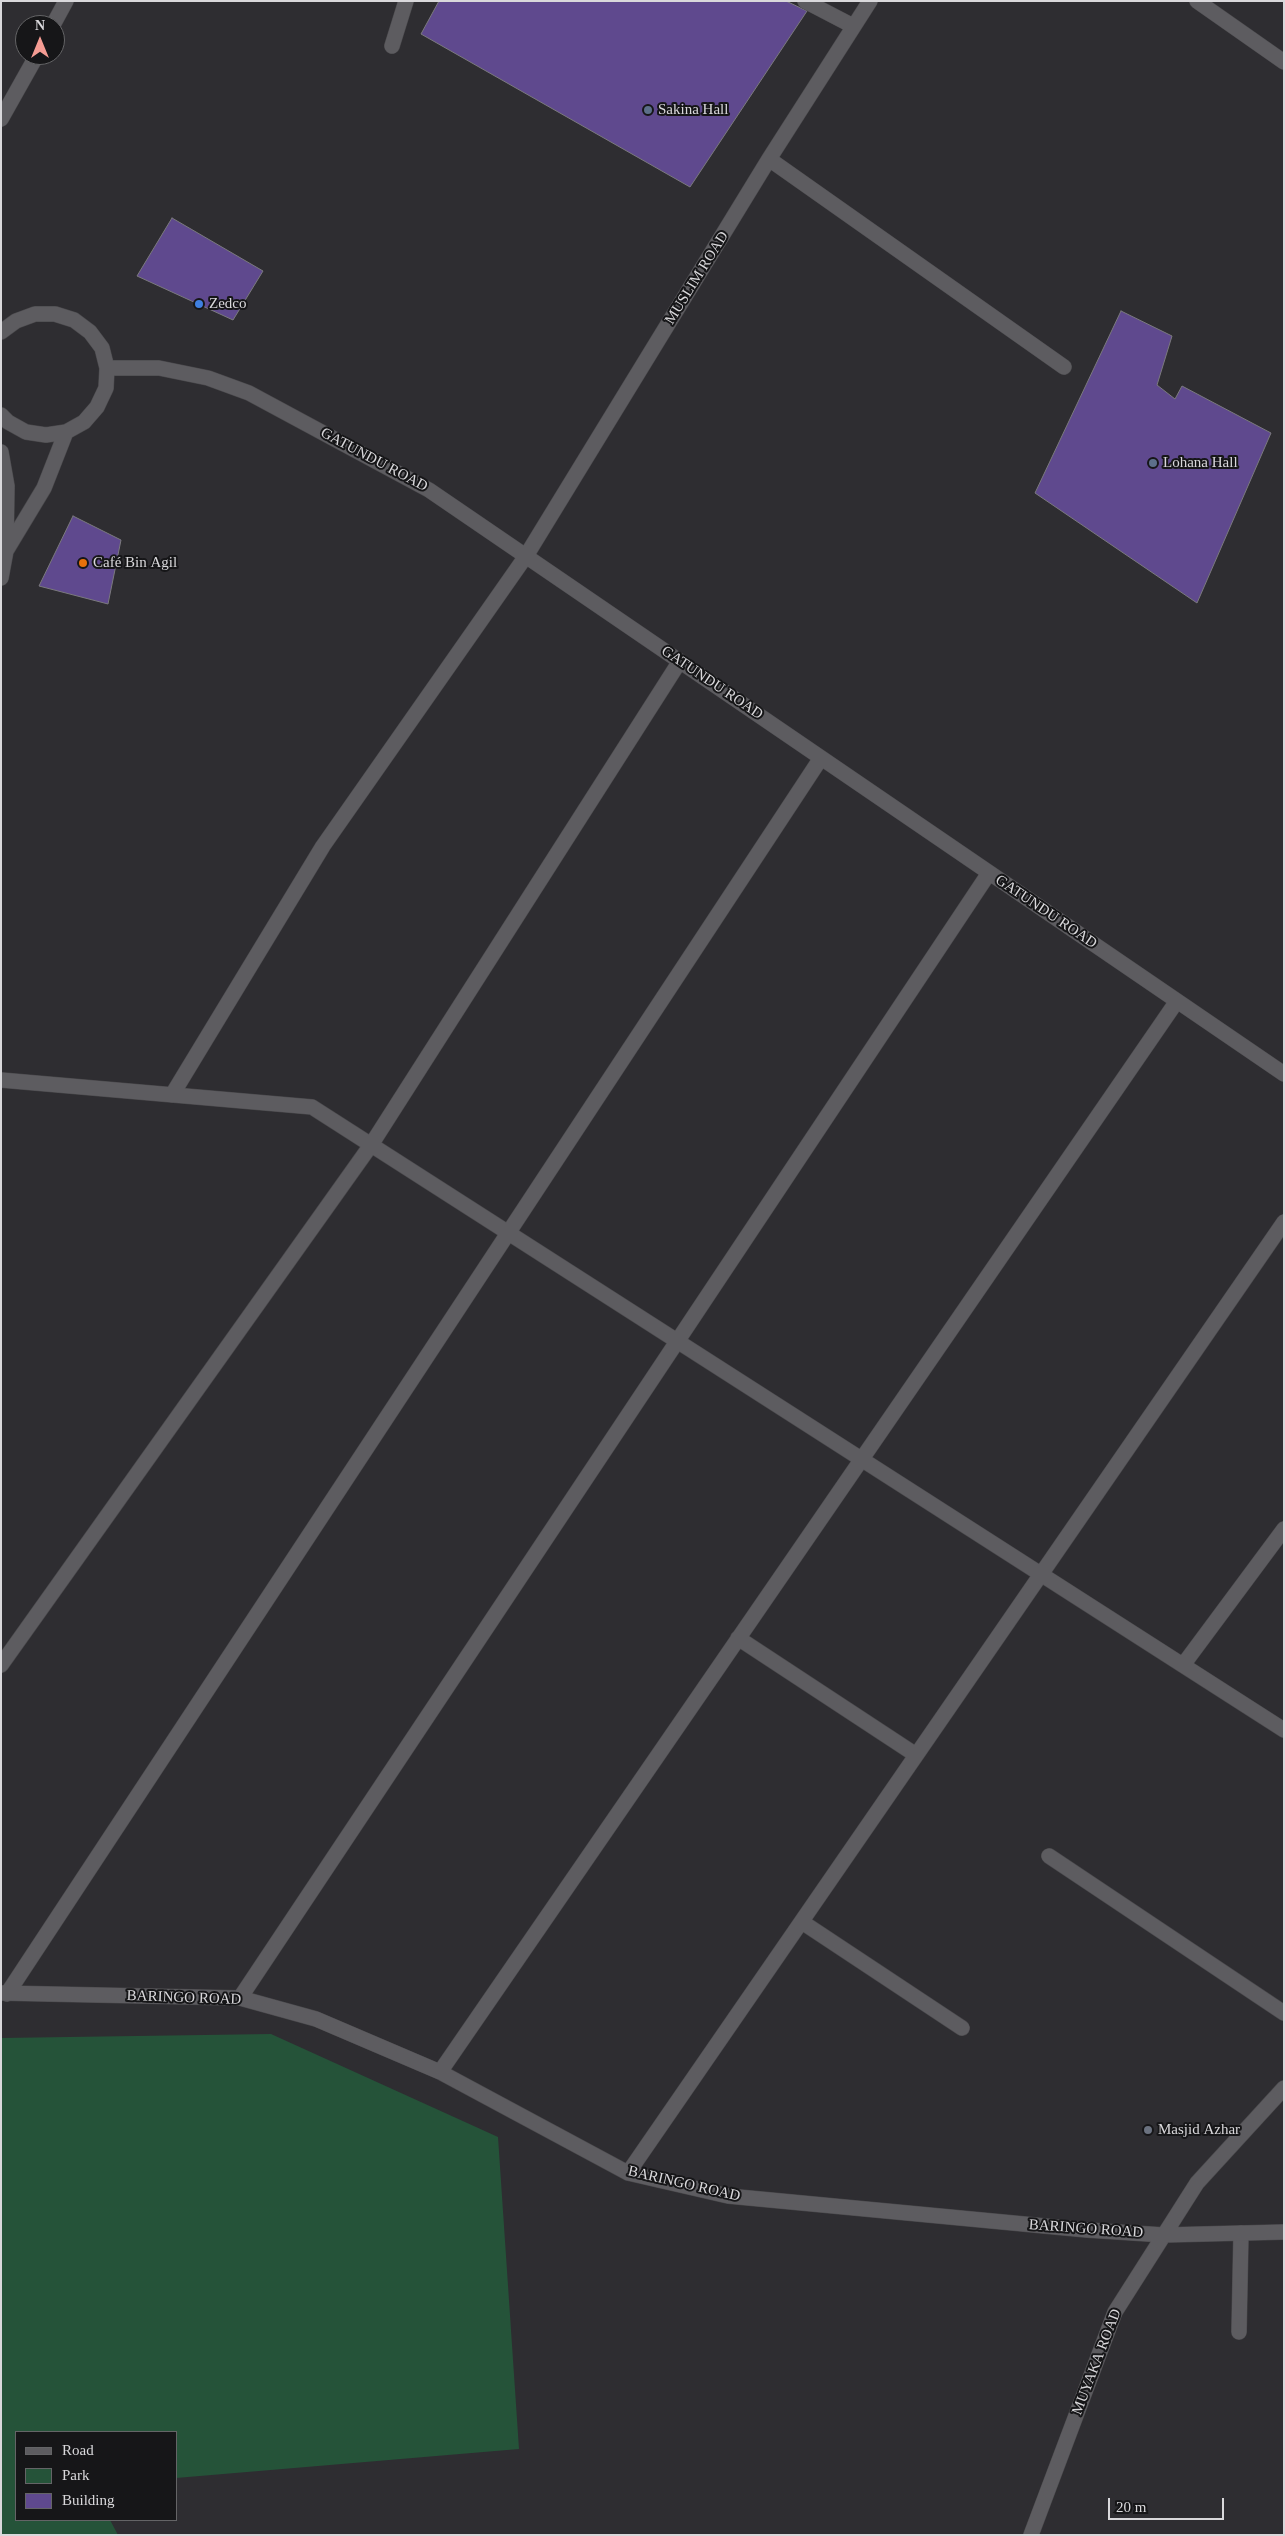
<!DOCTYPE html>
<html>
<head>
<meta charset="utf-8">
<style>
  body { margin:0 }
  #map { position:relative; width:1285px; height:2536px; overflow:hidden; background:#2e2d31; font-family:"Times New Roman",serif }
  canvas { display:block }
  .frame { position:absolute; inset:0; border:2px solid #d9d8db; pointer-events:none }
  .legend { position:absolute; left:15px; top:2431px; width:162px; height:90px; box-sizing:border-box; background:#161618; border:1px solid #646466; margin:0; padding:6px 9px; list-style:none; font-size:15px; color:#d9d8db }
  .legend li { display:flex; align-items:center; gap:10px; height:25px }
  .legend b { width:25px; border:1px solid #646466 }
  .north { position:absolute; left:15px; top:15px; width:50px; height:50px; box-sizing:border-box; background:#161618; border:1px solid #646466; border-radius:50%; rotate:0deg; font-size:14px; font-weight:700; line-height:20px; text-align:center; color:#d9d8db }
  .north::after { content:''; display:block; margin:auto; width:18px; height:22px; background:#f59c93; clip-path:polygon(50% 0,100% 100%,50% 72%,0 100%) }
  .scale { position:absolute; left:1108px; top:2498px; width:116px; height:22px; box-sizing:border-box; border:2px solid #d9d8db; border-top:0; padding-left:6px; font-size:15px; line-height:18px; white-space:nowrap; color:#d9d8db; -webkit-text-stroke:4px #161618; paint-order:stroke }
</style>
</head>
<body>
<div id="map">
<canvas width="1285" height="2536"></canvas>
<div class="frame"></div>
<ul class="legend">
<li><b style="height:6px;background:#5d5c60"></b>Road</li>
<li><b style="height:14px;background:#255339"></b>Park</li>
<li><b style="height:14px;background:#5f498e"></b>Building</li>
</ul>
<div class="north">N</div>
<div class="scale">20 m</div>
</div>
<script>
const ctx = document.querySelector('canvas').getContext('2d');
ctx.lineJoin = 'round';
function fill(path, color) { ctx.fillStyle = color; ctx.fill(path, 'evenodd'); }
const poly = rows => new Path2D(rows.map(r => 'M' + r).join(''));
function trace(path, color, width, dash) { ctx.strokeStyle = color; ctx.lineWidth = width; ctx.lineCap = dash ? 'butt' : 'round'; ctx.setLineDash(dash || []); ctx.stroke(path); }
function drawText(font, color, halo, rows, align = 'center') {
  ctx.font = font + ' "Times New Roman",serif'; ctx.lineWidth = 4; ctx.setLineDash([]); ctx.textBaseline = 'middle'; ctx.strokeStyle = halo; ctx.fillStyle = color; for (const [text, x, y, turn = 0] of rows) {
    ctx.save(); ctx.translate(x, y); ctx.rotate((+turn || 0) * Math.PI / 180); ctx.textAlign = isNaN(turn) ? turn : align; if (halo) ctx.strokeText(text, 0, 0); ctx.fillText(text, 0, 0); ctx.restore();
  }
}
fill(poly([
  [271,2034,498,2137,519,2449,176,2478,176,2432,16,2432,16,2520,110,2520,118,2535,1,2535,1,2038]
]), '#255339');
const building = poly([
  [439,1,786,1,807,11,690,187,421,34,439,1],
  [172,218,263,271,233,320,137,276,172,218],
  [1121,311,1172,336,1157,385,1175,399,1182,386,1271,433,1197,603,1035,493,1121,311],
  [73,516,121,540,108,604,39,586,73,516]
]);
fill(building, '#5f498e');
trace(building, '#7b7a7e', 1);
const lane = poly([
  [1239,2332,1241,2233]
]);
const street = poly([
  [805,1,853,26],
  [1197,1,1284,62],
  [53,25,66,1],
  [392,46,406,1],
  [1,119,37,55],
  [769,159,1064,367],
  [1,332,16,321,35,314,55,314,74,320,90,332,102,348,107,368,106,388,97,407,84,422,66,432,46,435,26,432,8,422,1,415],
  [107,368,159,368,208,378,249,393,429,490,1284,1074],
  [1,452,7,486,6,551,1,578],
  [6,551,44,488,66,432],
  [1,1080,312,1107,1284,1730],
  [172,1095,323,846,526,556,769,159,870,1],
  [738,1638,916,1755],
  [1,1665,371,1145,680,661],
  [1183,1665,1284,1529],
  [1049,1856,1284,2013],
  [802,1922,962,2028],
  [1,1993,240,1998,316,2019,440,2072,628,2173,728,2196,1087,2230,1164,2235,1284,2232],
  [7,1994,821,758],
  [240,1998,989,873],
  [440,2072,1177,1001],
  [628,2173,1284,1222],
  [1031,2535,1115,2312,1197,2183,1284,2088]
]);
trace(lane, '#49484b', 16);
trace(street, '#49484b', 16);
trace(lane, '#5d5c60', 15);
trace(street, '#5d5c60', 15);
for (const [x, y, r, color] of [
  [648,110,5,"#5c6f8a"],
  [199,304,5,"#3f7fe0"],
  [1153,463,5,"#5c6f8a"],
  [83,563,5,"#e8710a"],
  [1148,2130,5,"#6b7280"]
]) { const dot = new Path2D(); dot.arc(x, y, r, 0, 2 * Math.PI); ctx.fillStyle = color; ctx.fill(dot); trace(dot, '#161618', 2); }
drawText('15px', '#d9d8db', '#161618', [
  ["Sakina Hall",658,110],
  ["Zedco",209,304],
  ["Lohana Hall",1163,463],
  ["Café Bin Agil",93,563],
  ["Masjid Azhar",1158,2130]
], 'left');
drawText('15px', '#d9d8db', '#161618', [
  ["MUSLIM ROAD",697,278,-58],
  ["GATUNDU ROAD",374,460,28],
  ["GATUNDU ROAD",712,683,34],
  ["GATUNDU ROAD",1046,912,34],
  ["BARINGO ROAD",184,1998,2],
  ["BARINGO ROAD",684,2184,13],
  ["BARINGO ROAD",1086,2229,4],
  ["MUYAKA ROAD",1097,2362,-69]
]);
</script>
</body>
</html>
